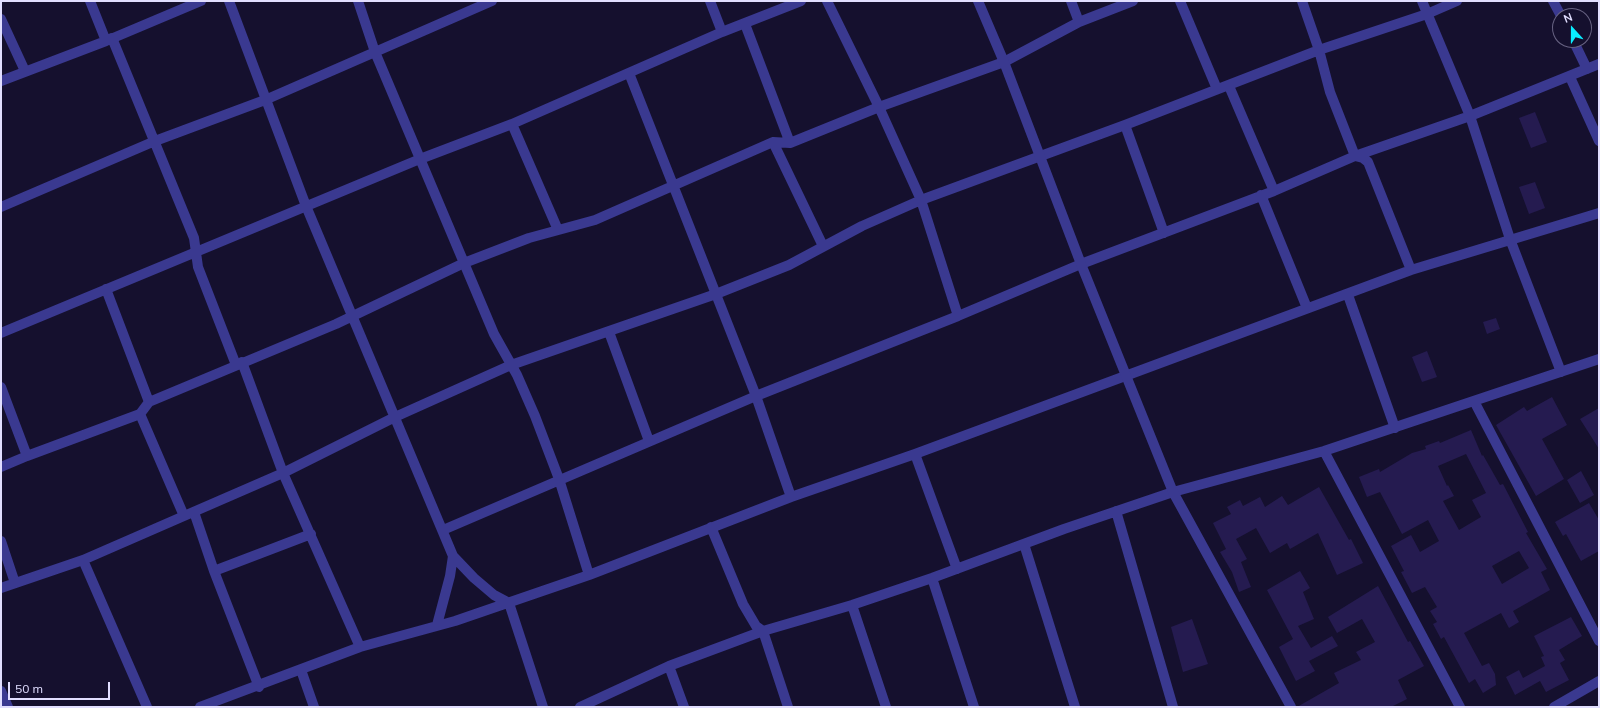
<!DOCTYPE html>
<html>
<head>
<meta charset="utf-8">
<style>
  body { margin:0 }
  #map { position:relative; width:1600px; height:708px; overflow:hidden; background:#15102e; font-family:Mulish,sans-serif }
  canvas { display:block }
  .frame { position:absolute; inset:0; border:2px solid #e1deff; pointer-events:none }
  .north { position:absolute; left:1552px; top:8px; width:40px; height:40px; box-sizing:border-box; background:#15102e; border:1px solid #676282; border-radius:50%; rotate:339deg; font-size:11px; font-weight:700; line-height:16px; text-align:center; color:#e1deff }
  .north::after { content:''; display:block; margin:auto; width:14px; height:18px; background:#0aedff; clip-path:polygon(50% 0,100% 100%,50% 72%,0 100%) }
  .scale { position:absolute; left:8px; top:682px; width:102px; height:18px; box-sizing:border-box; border:2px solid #e1deff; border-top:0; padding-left:5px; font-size:12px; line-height:14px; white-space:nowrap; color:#e1deff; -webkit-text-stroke:3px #15102e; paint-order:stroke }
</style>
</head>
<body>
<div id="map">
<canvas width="1600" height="708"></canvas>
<div class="frame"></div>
<div class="north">N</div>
<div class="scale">50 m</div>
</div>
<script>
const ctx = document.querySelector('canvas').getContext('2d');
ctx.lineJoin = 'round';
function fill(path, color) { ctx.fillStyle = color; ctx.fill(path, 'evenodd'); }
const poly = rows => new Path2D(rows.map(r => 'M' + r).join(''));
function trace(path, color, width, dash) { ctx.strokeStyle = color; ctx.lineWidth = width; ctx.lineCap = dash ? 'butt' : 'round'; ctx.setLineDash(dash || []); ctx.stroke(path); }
fill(poly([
  [1535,112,1547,142,1531,148,1519,118],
  [1535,182,1545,208,1529,214,1519,187],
  [1496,318,1500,329,1487,334,1483,322],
  [1427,351,1437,377,1422,382,1412,357],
  [1552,397,1567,425,1542,439,1564,479,1536,496,1496,425,1524,407,1527,411],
  [1599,408,1599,449,1580,419],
  [1471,430,1482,456,1483,455,1500,485,1503,484,1528,532,1526,533,1547,569,1541,572,1550,590,1513,611,1519,622,1509,628,1501,613,1464,633,1482,666,1489,663,1495,674,1496,685,1483,693,1475,679,1469,683,1444,637,1441,639,1433,624,1437,622,1430,611,1437,607,1425,587,1412,593,1401,572,1404,571,1391,546,1411,535,1420,552,1439,541,1428,520,1402,534,1380,492,1367,497,1359,477,1379,469,1380,472,1412,453,1426,449,1425,446,1439,441,1440,443],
  [1466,454,1486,493,1472,500,1481,517,1459,530,1443,501,1454,496,1448,485,1447,486,1438,466],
  [1519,551,1529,568,1502,584,1492,566],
  [1581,471,1594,495,1580,503,1567,480],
  [1319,487,1349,540,1351,539,1363,563,1337,575,1318,533,1290,549,1287,543,1270,553,1256,528,1236,539,1247,559,1241,562,1251,587,1239,592,1232,572,1220,552,1226,549,1213,523,1231,514,1227,507,1240,500,1243,506,1260,497,1265,507,1282,496,1288,505],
  [1589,503,1599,520,1599,551,1581,561,1566,534,1563,536,1555,522],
  [1300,571,1310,588,1303,592,1314,619,1298,626,1311,648,1332,636,1338,646,1309,661,1315,671,1296,681,1279,647,1293,639,1267,590],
  [1378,586,1408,642,1410,641,1424,666,1398,680,1407,699,1391,707,1297,707,1339,683,1334,673,1361,660,1356,652,1375,642,1362,619,1337,633,1328,617],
  [1571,617,1582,636,1559,650,1565,660,1560,663,1569,680,1546,692,1540,681,1515,695,1506,677,1519,670,1523,678,1545,666,1541,657,1544,656,1534,636],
  [1192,619,1208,664,1183,672,1171,627]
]), '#251b50');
trace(poly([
  [90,1,106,41],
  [229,1,306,206,453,556,474,578,494,595,509,603,543,707],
  [358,1,375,52,494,334,517,375,535,416,559,479,589,575],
  [710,1,722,32],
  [827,1,879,107,921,200,958,316],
  [1071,1,1079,22],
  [1180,1,1217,89],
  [1302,1,1319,50,1330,92,1355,156,1363,158,1368,162,1411,270],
  [1422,1,1470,116,1510,239,1561,372],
  [1553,1,1561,16],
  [1,19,25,71],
  [745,24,790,143],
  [112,38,194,238,198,267,236,365],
  [1573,40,1587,69],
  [629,73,756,396,791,497],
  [1570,77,1599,141],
  [1,81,106,41,201,1],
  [1229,86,1274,191],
  [512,124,558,230],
  [1125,125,1164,233],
  [773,142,823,246],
  [1261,195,1307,308],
  [1,207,155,141,265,100,492,1],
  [106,289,149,402],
  [1348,295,1395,428],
  [609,332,649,441],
  [1,333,420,159,512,124,722,32,801,1],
  [242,362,283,473,360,647],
  [1,387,27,456],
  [1474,401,1599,641],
  [140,414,184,516],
  [1324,451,1460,707],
  [915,454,957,569],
  [1,467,27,456,140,414,149,402,336,324,464,263,529,238,595,220,773,142,790,143,879,107,1004,62,1079,22,1133,1],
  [1116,511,1173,707],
  [194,512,214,571,259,687],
  [711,527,743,604,756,626,763,631,788,707],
  [443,530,756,396,958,316,1081,264,1274,191,1355,156,1470,116,1599,64],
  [1,541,15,583],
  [1024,544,1075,707],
  [83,560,147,707],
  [214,571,311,534],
  [932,578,974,707],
  [1,588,83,560,184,516,283,473,395,417,511,365,716,294,789,265,862,226,921,200,1125,125,1319,50,1427,14,1457,1],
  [852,605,886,707],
  [437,625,450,576,453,556],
  [669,666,684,707],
  [301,670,314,707],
  [1,691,8,707],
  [200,707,360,647,455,621,589,575,791,497,915,454,1411,270,1599,213],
  [580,707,669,666,763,631,852,605,932,578,1064,529,1173,492,1324,451,1599,359],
  [1554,707,1599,681]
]), '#3a3990', 10);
trace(poly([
  [978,1,1004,62,1081,264,1173,492,1291,707]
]), '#3a3990', 10);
</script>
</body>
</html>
